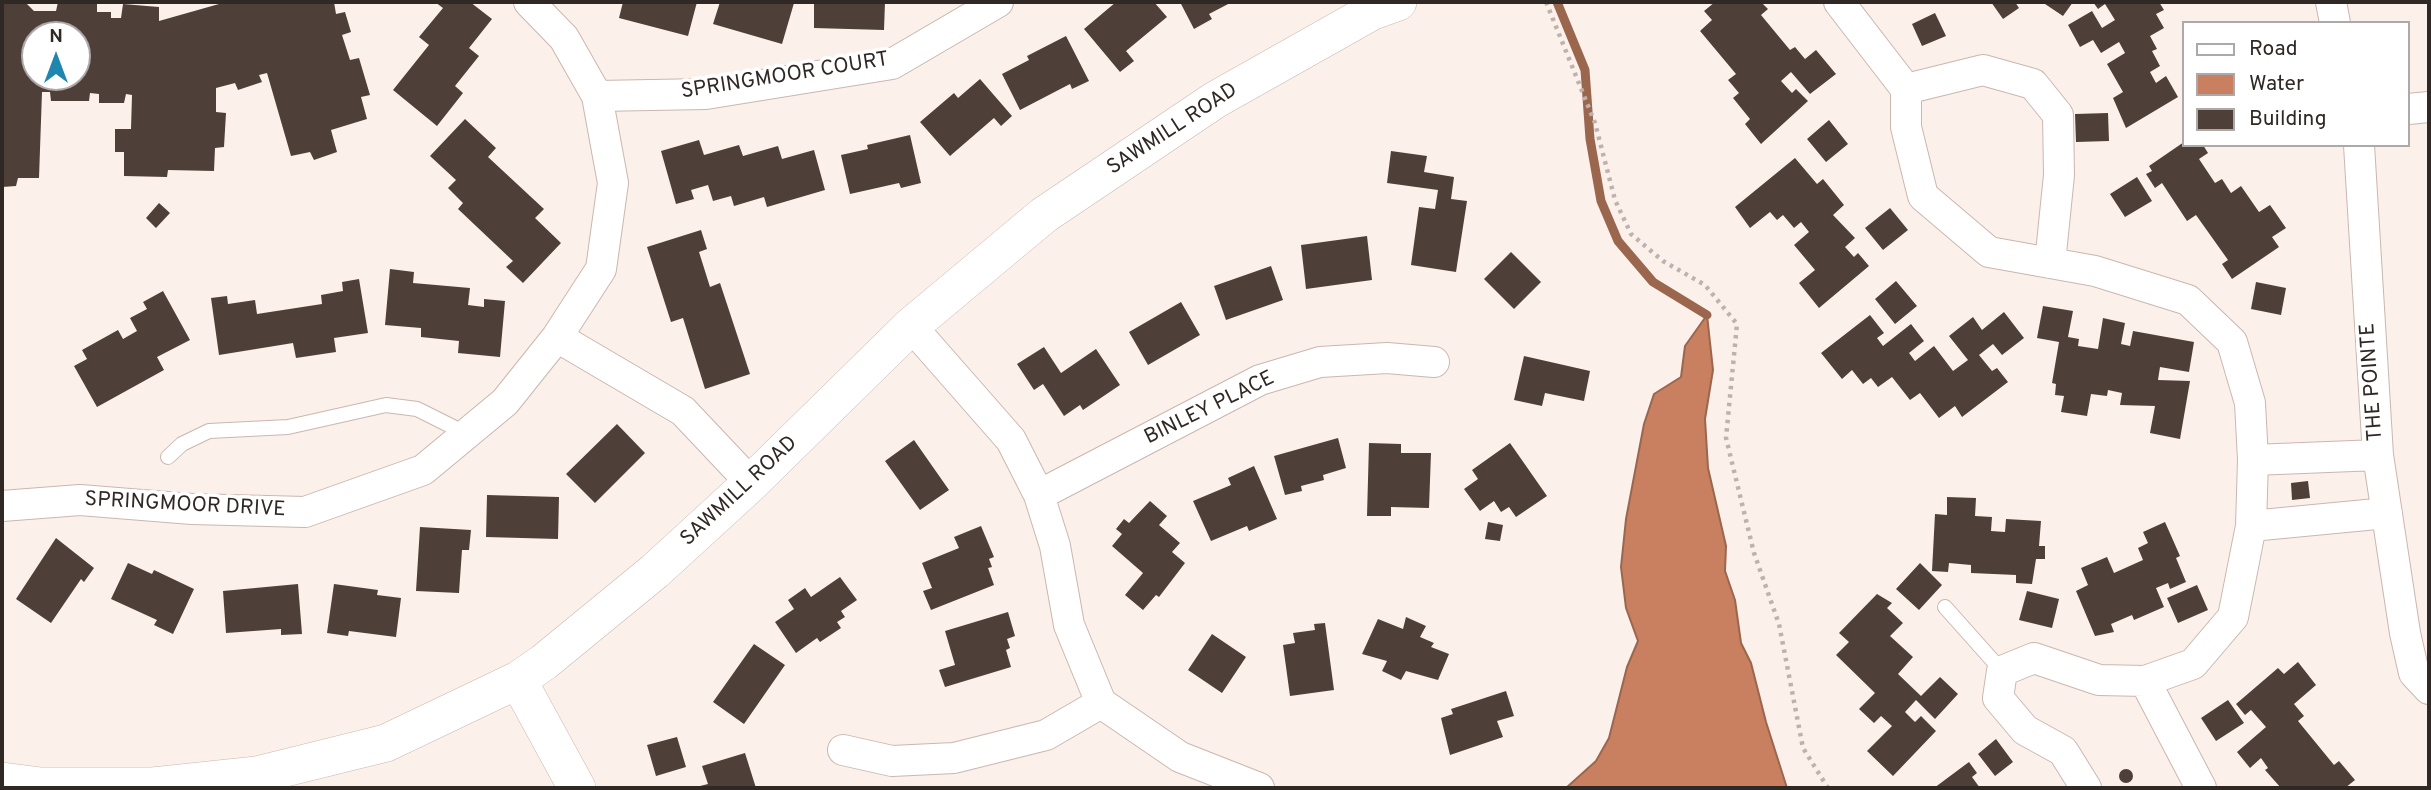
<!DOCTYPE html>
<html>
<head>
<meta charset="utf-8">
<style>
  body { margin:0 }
  #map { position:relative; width:2431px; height:790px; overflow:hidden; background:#fcf0eb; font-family:Overpass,sans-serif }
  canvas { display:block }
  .frame { position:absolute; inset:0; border:4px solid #2f2825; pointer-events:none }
  .legend { position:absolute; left:2182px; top:21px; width:228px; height:126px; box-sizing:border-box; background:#fff; border:2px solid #aca9a8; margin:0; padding:9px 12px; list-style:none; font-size:21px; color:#2f2825 }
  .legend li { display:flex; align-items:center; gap:14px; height:35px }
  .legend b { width:35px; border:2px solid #aca9a8 }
  .north { position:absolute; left:21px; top:21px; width:70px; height:70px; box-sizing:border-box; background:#fff; border:2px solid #aca9a8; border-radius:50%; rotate:0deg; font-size:19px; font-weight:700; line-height:28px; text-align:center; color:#2f2825 }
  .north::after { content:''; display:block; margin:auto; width:24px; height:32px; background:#1f87af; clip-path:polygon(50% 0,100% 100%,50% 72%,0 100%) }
</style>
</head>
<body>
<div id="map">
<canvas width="2431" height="790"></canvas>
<div class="frame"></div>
<ul class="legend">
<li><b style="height:9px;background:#fff"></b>Road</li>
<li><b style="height:19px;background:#c88060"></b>Water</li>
<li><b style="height:19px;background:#4f3f39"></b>Building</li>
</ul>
<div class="north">N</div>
</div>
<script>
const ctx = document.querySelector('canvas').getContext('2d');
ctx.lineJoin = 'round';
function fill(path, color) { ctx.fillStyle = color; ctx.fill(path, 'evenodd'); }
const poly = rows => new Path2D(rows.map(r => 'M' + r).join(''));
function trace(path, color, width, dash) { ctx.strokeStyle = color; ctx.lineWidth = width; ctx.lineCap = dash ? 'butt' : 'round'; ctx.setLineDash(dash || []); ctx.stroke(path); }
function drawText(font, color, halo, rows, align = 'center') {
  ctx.font = font + ' Overpass,sans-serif'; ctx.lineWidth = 7; ctx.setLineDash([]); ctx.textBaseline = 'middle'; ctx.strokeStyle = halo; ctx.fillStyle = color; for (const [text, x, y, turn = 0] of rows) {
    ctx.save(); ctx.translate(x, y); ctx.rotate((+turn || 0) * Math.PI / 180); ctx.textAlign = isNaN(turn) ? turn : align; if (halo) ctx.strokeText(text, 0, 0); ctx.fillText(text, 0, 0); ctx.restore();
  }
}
const water = poly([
  [1707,315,1713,370,1705,419,1708,468,1726,546,1725,571,1735,600,1741,643,1751,663,1766,722,1787,788,1566,788,1596,761,1609,738,1627,667,1638,641,1626,608,1621,567,1626,519,1644,424,1654,394,1681,377,1685,346,1707,315]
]);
fill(water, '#c88060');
trace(water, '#9a664e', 2);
trace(poly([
  [1557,2,1585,70,1590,139,1601,201,1618,241,1653,282,1707,315]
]), '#9a664e', 9);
fill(poly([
  [2,2,25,2,34,11,56,11,58,2,97,3,97,12,111,12,111,18,121,18,123,4,159,7,159,21,226,2,334,2,336,14,345,12,351,32,342,35,350,60,359,58,370,95,361,97,367,119,331,130,337,152,314,160,310,152,291,156,267,73,259,75,262,82,238,90,235,83,216,88,216,112,226,113,224,147,215,148,214,171,168,170,167,177,124,176,124,152,115,152,115,129,131,129,132,95,126,94,124,103,99,103,99,94,90,93,89,101,51,101,50,92,42,92,39,178,18,178,16,186,2,187],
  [35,35,77,35,77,77,35,77],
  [435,2,470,2,492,19,469,48,479,56,455,86,463,93,437,126,393,90,429,45,419,37,443,8],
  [623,2,697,2,688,36,619,18],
  [720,2,794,3,782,44,713,24],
  [814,2,885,2,884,30,814,28],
  [1116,2,1154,2,1167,17,1126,51,1134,61,1120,72,1084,29],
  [1180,2,1232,2,1209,14,1212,19,1194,29],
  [1715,2,1761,2,1768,9,1761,15,1790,50,1795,47,1805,59,1816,50,1836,74,1810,94,1791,72,1781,81,1792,93,1796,89,1808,101,1761,144,1745,124,1750,119,1733,98,1739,93,1728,80,1736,74,1700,31,1712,20,1704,11],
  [1991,2,2015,2,2019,8,2003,19],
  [2042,2,2073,2,2063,16],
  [2093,2,2159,2,2164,10,2156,14,2164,28,2150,36,2157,49,2152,51,2160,66,2150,72,2156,83,2166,76,2178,97,2126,128,2113,98,2123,92,2107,64,2125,53,2119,42,2101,53,2093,40,2080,47,2068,25,2092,11,2102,28,2115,20,2105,4,2098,9],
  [1935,13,1946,36,1922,46,1912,24],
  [1066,36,1089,81,1072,89,1070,84,1020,110,1002,74,1029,60,1027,56],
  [980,79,1012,116,1001,126,994,118,950,156,920,122,954,93,958,98],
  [2108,113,2109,141,2076,142,2075,114],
  [465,119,496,148,488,157,544,209,535,218,561,243,523,283,506,267,513,261,458,209,463,203,448,188,456,180,430,156],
  [1829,120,1848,144,1826,162,1807,139],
  [910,135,921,183,901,188,899,183,850,194,841,155,868,149,867,145],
  [699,140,704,155,739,145,743,156,778,146,782,159,814,150,825,190,767,207,764,197,734,206,731,196,713,201,708,185,691,190,694,199,676,204,661,151],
  [2184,142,2184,145,2203,145,2208,153,2199,159,2215,183,2222,179,2231,193,2241,186,2259,212,2270,205,2286,228,2272,237,2279,247,2232,279,2222,264,2228,260,2196,215,2187,221,2162,183,2155,188,2146,174,2152,171,2149,166],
  [1391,151,1427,156,1424,172,1454,177,1451,199,1467,201,1456,272,1411,265,1419,207,1435,209,1438,190,1387,183],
  [1795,158,1817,184,1823,179,1844,205,1833,215,1855,238,1845,247,1854,257,1858,253,1869,266,1819,308,1799,283,1815,270,1794,245,1809,232,1801,222,1794,228,1783,215,1777,220,1770,212,1750,228,1735,207],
  [2137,177,2152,201,2125,217,2110,194],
  [159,203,170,213,156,228,146,218],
  [1890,208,1908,230,1883,250,1865,228],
  [701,230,707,249,699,252,710,287,720,283,750,374,705,389,683,318,671,322,647,247],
  [1367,236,1372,280,1306,289,1301,245],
  [1511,252,1541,282,1514,309,1484,279],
  [1271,266,1283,300,1226,320,1214,286],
  [390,269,414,272,413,283,470,288,468,305,484,307,484,299,505,301,500,357,458,353,459,341,421,337,421,328,385,325],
  [359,279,368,333,334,338,336,352,296,358,293,343,219,355,211,298,227,296,228,304,255,300,257,314,322,304,321,295,343,291,342,282],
  [1896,281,1917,306,1895,324,1875,299],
  [2256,282,2286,288,2281,315,2251,309],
  [163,291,190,340,157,357,164,370,97,407,74,366,87,359,82,350,118,330,123,339,137,331,130,318,147,309,143,302],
  [1181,302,1200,335,1148,365,1129,332],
  [2043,306,2073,311,2068,337,2079,339,2078,346,2098,349,2103,318,2125,323,2121,344,2130,346,2133,331,2194,342,2189,372,2160,367,2158,380,2190,381,2180,439,2150,433,2155,406,2120,405,2122,393,2108,390,2107,396,2091,394,2087,416,2061,412,2064,396,2055,395,2056,384,2052,383,2059,342,2037,338],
  [2004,312,2024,338,2002,355,1993,344,1979,355,1992,371,1997,368,2008,382,1962,417,1955,406,1939,418,1920,393,1910,400,1892,377,1878,387,1871,378,1863,384,1852,370,1842,379,1821,353,1870,315,1884,333,1877,338,1883,346,1911,324,1924,341,1909,353,1915,361,1934,346,1953,371,1968,360,1949,336,1973,317,1982,330],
  [1044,347,1061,373,1096,349,1120,385,1083,410,1080,405,1064,416,1043,384,1034,390,1017,364],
  [1524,356,1590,371,1584,401,1545,393,1542,406,1514,400],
  [617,424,645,453,595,503,566,474],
  [1338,438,1346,468,1323,475,1324,480,1301,486,1302,491,1285,495,1274,456],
  [914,440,949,490,920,510,885,461],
  [1369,443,1401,444,1401,453,1431,453,1429,508,1391,507,1391,516,1367,516],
  [1510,443,1547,496,1516,517,1509,507,1501,512,1494,501,1480,511,1464,489,1478,479,1472,470],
  [1254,466,1277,519,1249,531,1247,526,1211,541,1193,501,1231,485,1228,478],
  [2308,481,2310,498,2292,500,2291,483],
  [487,495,559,497,558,539,486,537],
  [1947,497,1976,498,1975,516,1992,517,1991,531,2005,532,2006,519,2041,521,2039,546,2045,546,2045,559,2036,559,2032,584,2016,583,2016,575,1971,573,1971,565,1949,563,1948,572,1932,571,1935,514,1947,515],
  [1150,501,1167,516,1159,525,1180,543,1172,552,1185,563,1159,597,1156,595,1143,610,1125,595,1143,573,1112,546,1122,534,1116,529,1124,519,1129,523],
  [1488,522,1503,525,1500,541,1485,539],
  [2165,522,2180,556,2176,558,2186,582,2170,589,2168,583,2156,588,2164,607,2134,620,2132,615,2111,624,2114,632,2095,636,2076,591,2088,585,2081,568,2107,557,2114,573,2143,560,2138,548,2148,543,2143,532],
  [981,526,994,557,989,559,992,567,988,568,994,585,931,610,923,591,932,588,922,563,959,548,954,537],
  [420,527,471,530,469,550,462,550,459,593,416,591],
  [56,538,94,568,84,582,81,579,51,623,16,599],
  [128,563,152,574,154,570,194,589,173,634,154,625,157,620,111,599],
  [1920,563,1942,585,1919,610,1896,589],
  [840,577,857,600,841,611,845,617,837,622,841,628,820,642,817,638,796,653,775,622,794,609,788,600,805,588,811,597],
  [298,584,302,634,281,635,281,629,226,633,223,591],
  [334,584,378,590,377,595,401,598,396,637,349,631,348,636,327,633],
  [2197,585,2208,610,2178,623,2167,598],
  [2027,591,2059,599,2052,628,2019,620],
  [1877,594,1892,603,1887,608,1903,623,1890,636,1913,657,1898,674,1921,696,1940,677,1958,694,1935,719,1916,700,1905,712,1915,722,1921,716,1936,731,1893,776,1867,751,1892,726,1881,716,1874,723,1859,709,1875,693,1836,655,1849,642,1839,633],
  [1008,612,1015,636,1007,639,1010,648,1006,650,1011,667,945,687,939,670,955,665,945,631],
  [1406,617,1426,626,1420,637,1434,643,1431,647,1449,654,1438,680,1406,671,1401,680,1382,671,1387,661,1362,654,1378,619,1403,629],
  [1325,623,1334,690,1290,696,1283,645,1295,643,1293,633,1315,630,1314,624],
  [1212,634,1246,657,1222,693,1188,670],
  [754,644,785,665,744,724,713,702],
  [2298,662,2316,685,2294,704,2304,716,2298,721,2334,765,2339,761,2355,780,2345,788,2281,788,2265,770,2268,768,2261,758,2250,768,2237,752,2266,727,2251,710,2245,715,2236,704,2278,668,2284,674],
  [1506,691,1514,716,1497,721,1503,737,1450,755,1441,718,1453,714,1451,709],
  [2228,700,2244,723,2216,741,2201,718],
  [677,737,686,767,656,776,647,745],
  [1996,739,2013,762,1995,776,1978,754],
  [745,753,756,788,701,788,700,786,708,784,702,766],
  [1969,762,1977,773,1972,777,1980,788,1934,788],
  '2119 776a7 7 0 1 1 14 0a7 7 0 1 1-14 0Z'
]), '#4f3f39');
const service = poly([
  [168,457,182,444,209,431,288,427,386,405,417,409,467,434],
  [1945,607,2002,671]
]);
const minor = poly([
  [1839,2,1906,89,1906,127,1923,196,1989,252,2095,271,2188,300,2232,342,2250,403,2253,460,2251,526,2233,617,2193,664,2145,681,2099,680,2034,658,2002,671,1998,698,2025,730,2063,751,2086,788],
  [2331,2,2335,23],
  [1906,89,1983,70,2033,84,2058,115,2059,175,2050,263],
  [597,96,706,94,892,64,998,2],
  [2408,109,2429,107],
  [2359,145,2378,455,2405,633,2414,673,2429,689],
  [911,326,1011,440,1039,495,1055,546,1069,625,1101,703,1180,757,1259,788],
  [557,337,683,411,751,483],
  [2253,460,2378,455],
  [1039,495,1260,380,1320,362,1387,358,1434,362],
  [2,506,80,500,192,509,305,512,423,470,505,402,557,337,601,269,613,183,597,96,564,38,529,2],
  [2251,526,2387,513],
  [2145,681,2201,788],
  [843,750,892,761,954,758,1046,735,1101,703]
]);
const tertiary = poly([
  [518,680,577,788],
  [2,781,41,786,153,786,257,775,386,743,518,680,544,662,655,571,751,483,911,326,1044,215,1215,100,1373,11,1398,2]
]);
trace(service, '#cab7af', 16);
trace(minor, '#cab7af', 32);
trace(tertiary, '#cab7af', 38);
trace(poly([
  [1546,2,1595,123,1615,200,1631,234,1663,261,1705,285,1737,324,1726,438,1754,553,1779,624,1803,748,1828,788]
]), '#bdb3ae', 4.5, [3.5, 5]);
trace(service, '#fff', 14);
trace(minor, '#fff', 30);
trace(tertiary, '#fff', 37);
drawText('21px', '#2f2825', '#fff', [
  ["SPRINGMOOR COURT",785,77,-9],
  ["SAWMILL ROAD",1173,130,-33],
  ["THE POINTE",2373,382,-94],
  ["BINLEY PLACE",1210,409,-26],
  ["SAWMILL ROAD",740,492,-43],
  ["SPRINGMOOR DRIVE",185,506,3]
]);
</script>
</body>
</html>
